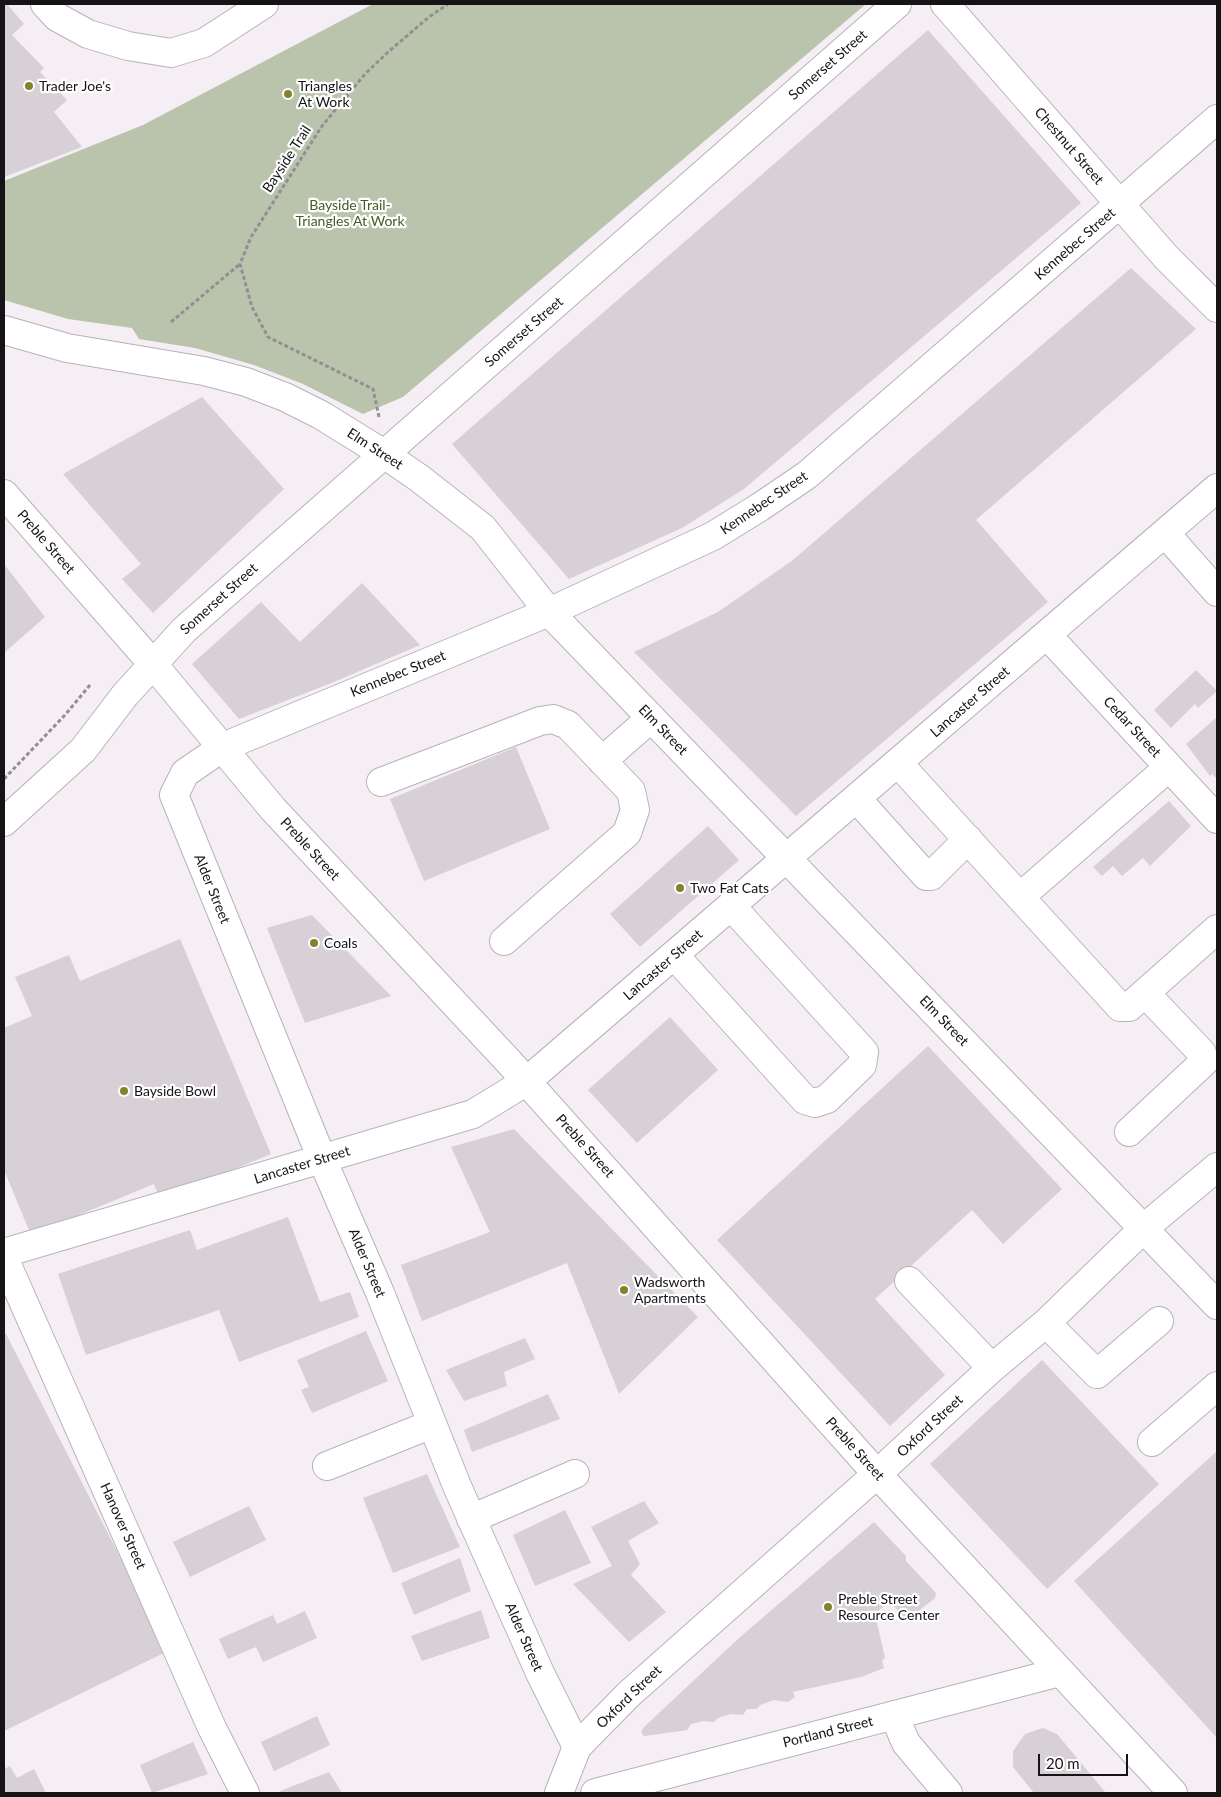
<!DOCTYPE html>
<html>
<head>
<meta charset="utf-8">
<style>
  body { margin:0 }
  #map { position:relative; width:1221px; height:1797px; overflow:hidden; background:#f5eef5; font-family:Lato,sans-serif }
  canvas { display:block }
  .frame { position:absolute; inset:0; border:5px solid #151315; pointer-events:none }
  .scale { position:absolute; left:1038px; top:1754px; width:90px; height:22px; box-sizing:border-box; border:2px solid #151315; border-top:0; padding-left:6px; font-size:15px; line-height:18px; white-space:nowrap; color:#151315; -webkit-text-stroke:4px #fff; paint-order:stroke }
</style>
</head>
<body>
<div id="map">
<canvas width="1221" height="1797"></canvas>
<div class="frame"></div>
<div class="scale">20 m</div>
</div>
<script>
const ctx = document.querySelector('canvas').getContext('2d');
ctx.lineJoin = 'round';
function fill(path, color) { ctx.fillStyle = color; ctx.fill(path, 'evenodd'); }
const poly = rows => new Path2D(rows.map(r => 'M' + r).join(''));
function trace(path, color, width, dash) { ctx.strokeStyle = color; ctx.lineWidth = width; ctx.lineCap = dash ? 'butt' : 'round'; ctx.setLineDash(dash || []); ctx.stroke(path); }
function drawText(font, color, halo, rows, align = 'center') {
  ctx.font = font + ' Lato,sans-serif'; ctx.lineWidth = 4.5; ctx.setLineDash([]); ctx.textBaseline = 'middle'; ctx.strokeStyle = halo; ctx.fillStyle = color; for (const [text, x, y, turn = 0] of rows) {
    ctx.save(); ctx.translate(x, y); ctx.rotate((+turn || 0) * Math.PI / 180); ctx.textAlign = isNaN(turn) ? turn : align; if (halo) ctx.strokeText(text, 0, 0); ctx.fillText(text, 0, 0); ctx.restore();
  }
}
fill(poly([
  [373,4,866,4,403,397,363,414,303,384,254,365,195,348,139,339,132,328,68,319,4,300,4,181,143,125]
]), '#bac4ad');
fill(poly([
  [4,4,7,4,24,24,12,35,44,68,40,72,67,100,54,112,82,147,4,177],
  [928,30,1081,203,744,489,682,528,569,579,452,444],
  [1131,268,1196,329,976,520,1048,602,796,816,634,652,718,612,793,560],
  [202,397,284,489,153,613,122,579,141,564,63,474],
  [4,564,45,617,4,653],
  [362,583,420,645,334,682,239,719,192,664,261,602,300,642],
  [1196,670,1217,691,1198,708,1195,704,1171,728,1154,710],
  [1217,717,1217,779,1212,774,1210,776,1186,744],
  [516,747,550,829,424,881,390,799],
  [1169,801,1191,826,1150,866,1143,858,1122,876,1113,866,1102,876,1093,867],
  [708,826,739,860,640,947,610,914],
  [312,915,391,996,305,1023,267,928],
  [180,939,271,1154,160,1200,154,1184,31,1235,4,1170,4,1028,32,1016,15,977,69,955,80,981],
  [670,1017,718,1070,637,1143,588,1090],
  [928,1046,1062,1189,1003,1244,972,1210,875,1299,945,1375,890,1426,717,1240],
  [514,1129,698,1317,619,1394,567,1263,422,1321,401,1265,490,1232,451,1147],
  [288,1217,320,1302,350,1292,359,1317,239,1362,219,1310,86,1355,58,1274,190,1230,197,1250],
  [366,1331,388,1381,312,1413,301,1390,309,1387,297,1360],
  [4,1334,6,1334,168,1651,4,1731],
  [525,1338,535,1359,504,1372,507,1386,464,1401,446,1370],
  [1042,1360,1159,1484,1047,1589,930,1464],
  [548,1394,560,1419,472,1452,464,1430],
  [1217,1451,1217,1738,1074,1581],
  [427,1474,460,1547,393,1573,363,1498],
  [644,1501,659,1523,628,1541,640,1564,631,1575,666,1612,629,1642,573,1584,612,1566,591,1527],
  [249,1506,266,1540,190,1577,173,1542],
  [565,1510,591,1563,535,1586,513,1535],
  [874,1522,906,1556,906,1561,936,1593,935,1598,907,1620,889,1601,875,1614,885,1658,882,1660,884,1668,861,1677,793,1692,795,1697,788,1702,774,1700,760,1705,757,1709,747,1709,743,1715,731,1714,718,1718,714,1722,704,1721,691,1724,687,1730,681,1731,644,1736,641,1732,644,1727,739,1638],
  [460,1558,471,1591,414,1615,401,1583],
  [481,1610,490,1638,422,1661,411,1636],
  [305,1611,317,1638,263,1662,256,1647,228,1659,219,1639,273,1615,277,1624],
  [317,1716,330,1745,274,1771,261,1742],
  [1043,1728,1057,1734,1106,1793,1034,1793,1013,1767,1013,1751,1025,1734],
  [193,1742,208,1774,152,1793,140,1765],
  [10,1766,17,1778,34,1769,46,1793,4,1793,4,1769],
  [329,1772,342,1793,281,1793,280,1791]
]), '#d7d0d7');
const minor = poly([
  [45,4,57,17,88,34,128,46,171,53,204,43,264,4],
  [945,4,1166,257,1217,308],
  [1165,533,1217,592],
  [1047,635,1217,819],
  [602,761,651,718],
  [898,763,1120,1007,1129,1007,1217,929],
  [381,782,540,721,553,719,568,725,631,791,635,810,627,833,504,941],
  [857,799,926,876,931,876,968,839],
  [4,822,83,750,125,695,184,630,897,4],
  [1020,897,1169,767],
  [674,955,805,1100,815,1103,827,1099,862,1065,864,1052,731,906],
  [1129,1132,1204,1062,1202,1053,1145,993],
  [4,1253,473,1114,527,1081,1217,488],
  [4,1258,212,1728,245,1793],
  [909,1281,992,1368],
  [1046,1323,1097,1374,1159,1321],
  [1152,1442,1217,1386],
  [327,1466,432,1424],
  [471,1519,575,1474],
  [894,1715,906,1743,948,1793],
  [577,1747,540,1673,457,1486,380,1293,322,1159,174,795,185,773,223,747,549,612,713,536,760,507,807,475,1217,119],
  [559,1793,577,1747,629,1694,877,1474,992,1368,1046,1323,1144,1228,1217,1167],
  [595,1793,1060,1672]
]);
const major = poly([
  [4,330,67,348,204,371,246,382,285,397,321,415,384,454,419,478,483,528,549,612,1217,1305],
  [4,494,152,663,273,809,510,1063,877,1474,1173,1793]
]);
trace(minor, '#b8b2b9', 30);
trace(major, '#b8b2b9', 30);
trace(poly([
  [171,322,240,264],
  [379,417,373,389,268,337,252,307,240,264,251,237,322,126,365,74,387,53,429,17,448,4],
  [4,779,65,715,90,685]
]), '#938e93', 3, [4, 2.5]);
trace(minor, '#fff', 28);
trace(major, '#fff', 28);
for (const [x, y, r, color] of [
  [29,86,5,"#81822c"],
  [288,94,5,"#81822c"],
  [680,888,5,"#81822c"],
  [314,943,5,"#81822c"],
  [124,1091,5,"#81822c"],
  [624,1290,5,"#81822c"],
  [828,1607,5,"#81822c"]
]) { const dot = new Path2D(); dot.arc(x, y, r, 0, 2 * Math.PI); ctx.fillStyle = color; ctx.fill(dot); trace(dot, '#fff', 2); }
drawText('14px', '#151315', '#fff', [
  ["Somerset Street",828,65,-41],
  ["Chestnut Street",1069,146,49],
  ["Bayside Trail",287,159,-57],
  ["Kennebec Street",1075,244,-41],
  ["Somerset Street",524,332,-41],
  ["Elm Street",375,449,33],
  ["Kennebec Street",764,503,-34],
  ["Preble Street",46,542,49],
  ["Somerset Street",219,599,-42],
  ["Kennebec Street",398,674,-22],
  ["Lancaster Street",970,702,-41],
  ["Cedar Street",1132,727,47],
  ["Elm Street",663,730,46],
  ["Preble Street",310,849,47],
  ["Alder Street",212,889,68],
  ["Lancaster Street",663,965,-41],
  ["Elm Street",944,1021,46],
  ["Preble Street",585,1146,48],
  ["Lancaster Street",302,1165,-17],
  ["Alder Street",367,1263,67],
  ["Oxford Street",930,1426,-43],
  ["Preble Street",855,1449,48],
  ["Hanover Street",123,1526,66],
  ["Alder Street",524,1637,66],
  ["Oxford Street",629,1697,-44],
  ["Portland Street",828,1732,-14]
]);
drawText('14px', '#151315', '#fff', [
  ["Trader Joe's",39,86],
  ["Triangles",298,86],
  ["At Work",298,102],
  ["Two Fat Cats",690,888],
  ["Coals",324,943],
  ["Bayside Bowl",134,1091],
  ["Wadsworth",634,1282],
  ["Apartments",634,1298],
  ["Preble Street",838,1599],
  ["Resource Center",838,1615]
], 'left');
drawText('14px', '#475a27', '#fff', [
  ["Bayside Trail-",350,205],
  ["Triangles At Work",350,221]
]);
</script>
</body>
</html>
